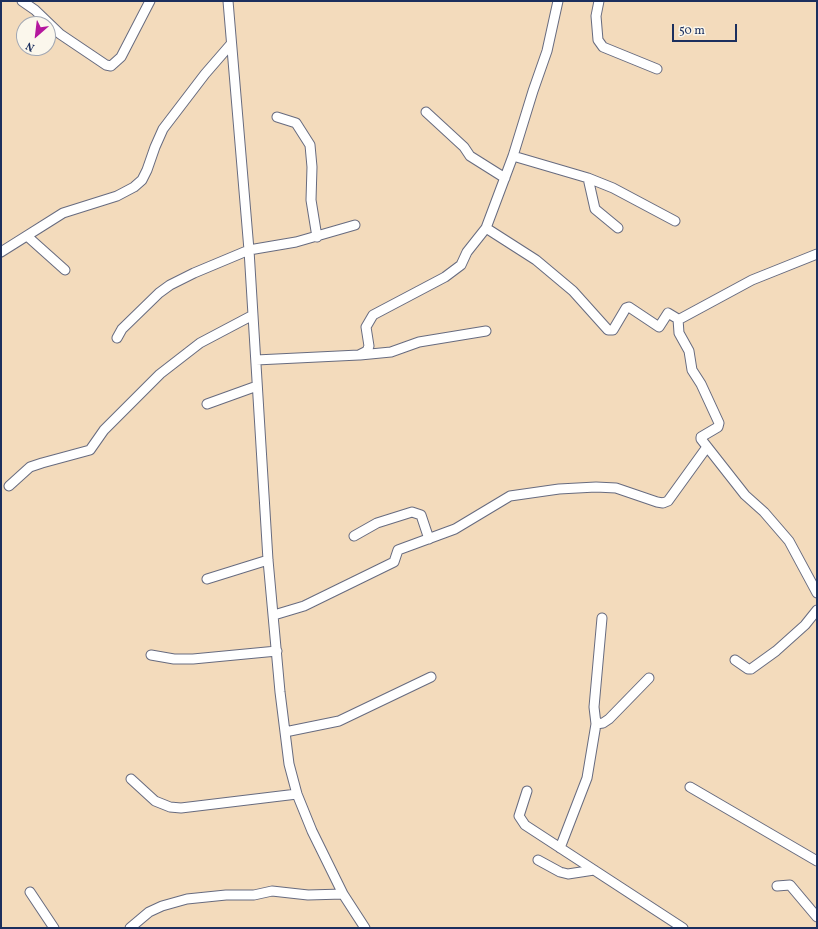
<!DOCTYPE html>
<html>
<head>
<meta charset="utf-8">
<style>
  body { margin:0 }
  #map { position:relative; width:818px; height:929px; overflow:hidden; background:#f3dbbc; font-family:Vollkorn,serif }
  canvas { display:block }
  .frame { position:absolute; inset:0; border:2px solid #1b2f5e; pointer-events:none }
  .north { position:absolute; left:16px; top:16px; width:40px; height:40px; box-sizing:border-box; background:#fbf7ec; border:1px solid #a1a7b3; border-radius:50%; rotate:208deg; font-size:11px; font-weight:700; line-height:16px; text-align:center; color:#1b2f5e }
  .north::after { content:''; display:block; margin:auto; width:14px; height:18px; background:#b5179e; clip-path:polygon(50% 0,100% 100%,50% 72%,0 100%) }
  .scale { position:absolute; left:672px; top:24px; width:65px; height:18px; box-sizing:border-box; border:2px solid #1b2f5e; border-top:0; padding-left:5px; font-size:12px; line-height:14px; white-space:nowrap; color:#1b2f5e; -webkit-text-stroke:3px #fbf7ec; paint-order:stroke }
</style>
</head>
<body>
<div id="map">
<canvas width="818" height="929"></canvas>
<div class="frame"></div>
<div class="north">N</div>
<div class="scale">50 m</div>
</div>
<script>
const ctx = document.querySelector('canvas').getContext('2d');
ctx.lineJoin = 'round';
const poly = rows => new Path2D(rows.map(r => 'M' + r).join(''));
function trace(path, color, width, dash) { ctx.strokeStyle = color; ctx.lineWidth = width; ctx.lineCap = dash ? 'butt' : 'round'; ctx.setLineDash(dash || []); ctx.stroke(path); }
const minor = poly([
  [22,1,35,10,60,34,106,65,111,66,121,57,150,1],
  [228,1,249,250,268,560,280,692,289,764,297,794,312,831,343,894,365,928],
  [599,1,596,16,598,40,603,47,657,69],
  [426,112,464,147,470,156,505,178],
  [277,117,296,123,310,145,312,167,311,200,317,237],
  [513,156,588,178,613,188,675,221],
  [588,178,595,209,618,228],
  [486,228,536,260,573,291,608,330,613,330,626,308,629,307,659,327,668,313,678,319,679,333,689,351,692,370,701,384,719,423,718,427,701,437,701,439,745,495,764,512,789,541,817,593],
  [27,236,65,270],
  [1,252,63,213,117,196,134,187,142,180,147,170,155,147,163,129,205,74,231,44],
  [678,320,752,280,817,254],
  [117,338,122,329,159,293,170,285,194,273,249,250,296,242,355,225],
  [360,355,391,352,419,342,486,331],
  [256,360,359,355,367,351,369,346,366,327,373,315,445,277,461,265,467,252,486,228,513,156,533,91,547,51,558,1],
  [207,404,257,386],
  [9,486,30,467,42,463,90,450,104,430,160,374,200,343,253,315],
  [354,536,377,523,412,512,421,515,429,539],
  [207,579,268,560],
  [274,615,304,606,394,562,398,550,455,529,510,496,559,489,596,487,616,488,657,502,663,503,668,501,707,447],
  [151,655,174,659,193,659,277,651],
  [735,660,748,669,751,669,776,651,805,625,817,610],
  [596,724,603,723,609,719,649,678],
  [285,732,339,721,431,677],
  [131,779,155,801,170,807,181,808,297,794],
  [690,787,817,861],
  [527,791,519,816,525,825,683,928],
  [560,848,587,778,596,724,594,707,602,618],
  [538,860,560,872,568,874,594,870],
  [777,886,790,885,817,917],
  [30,892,54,928],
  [130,928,149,912,162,906,187,899,226,895,254,895,272,891,308,895,343,894]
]);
trace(minor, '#676b7f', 11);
trace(minor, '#fff', 9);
</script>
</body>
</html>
